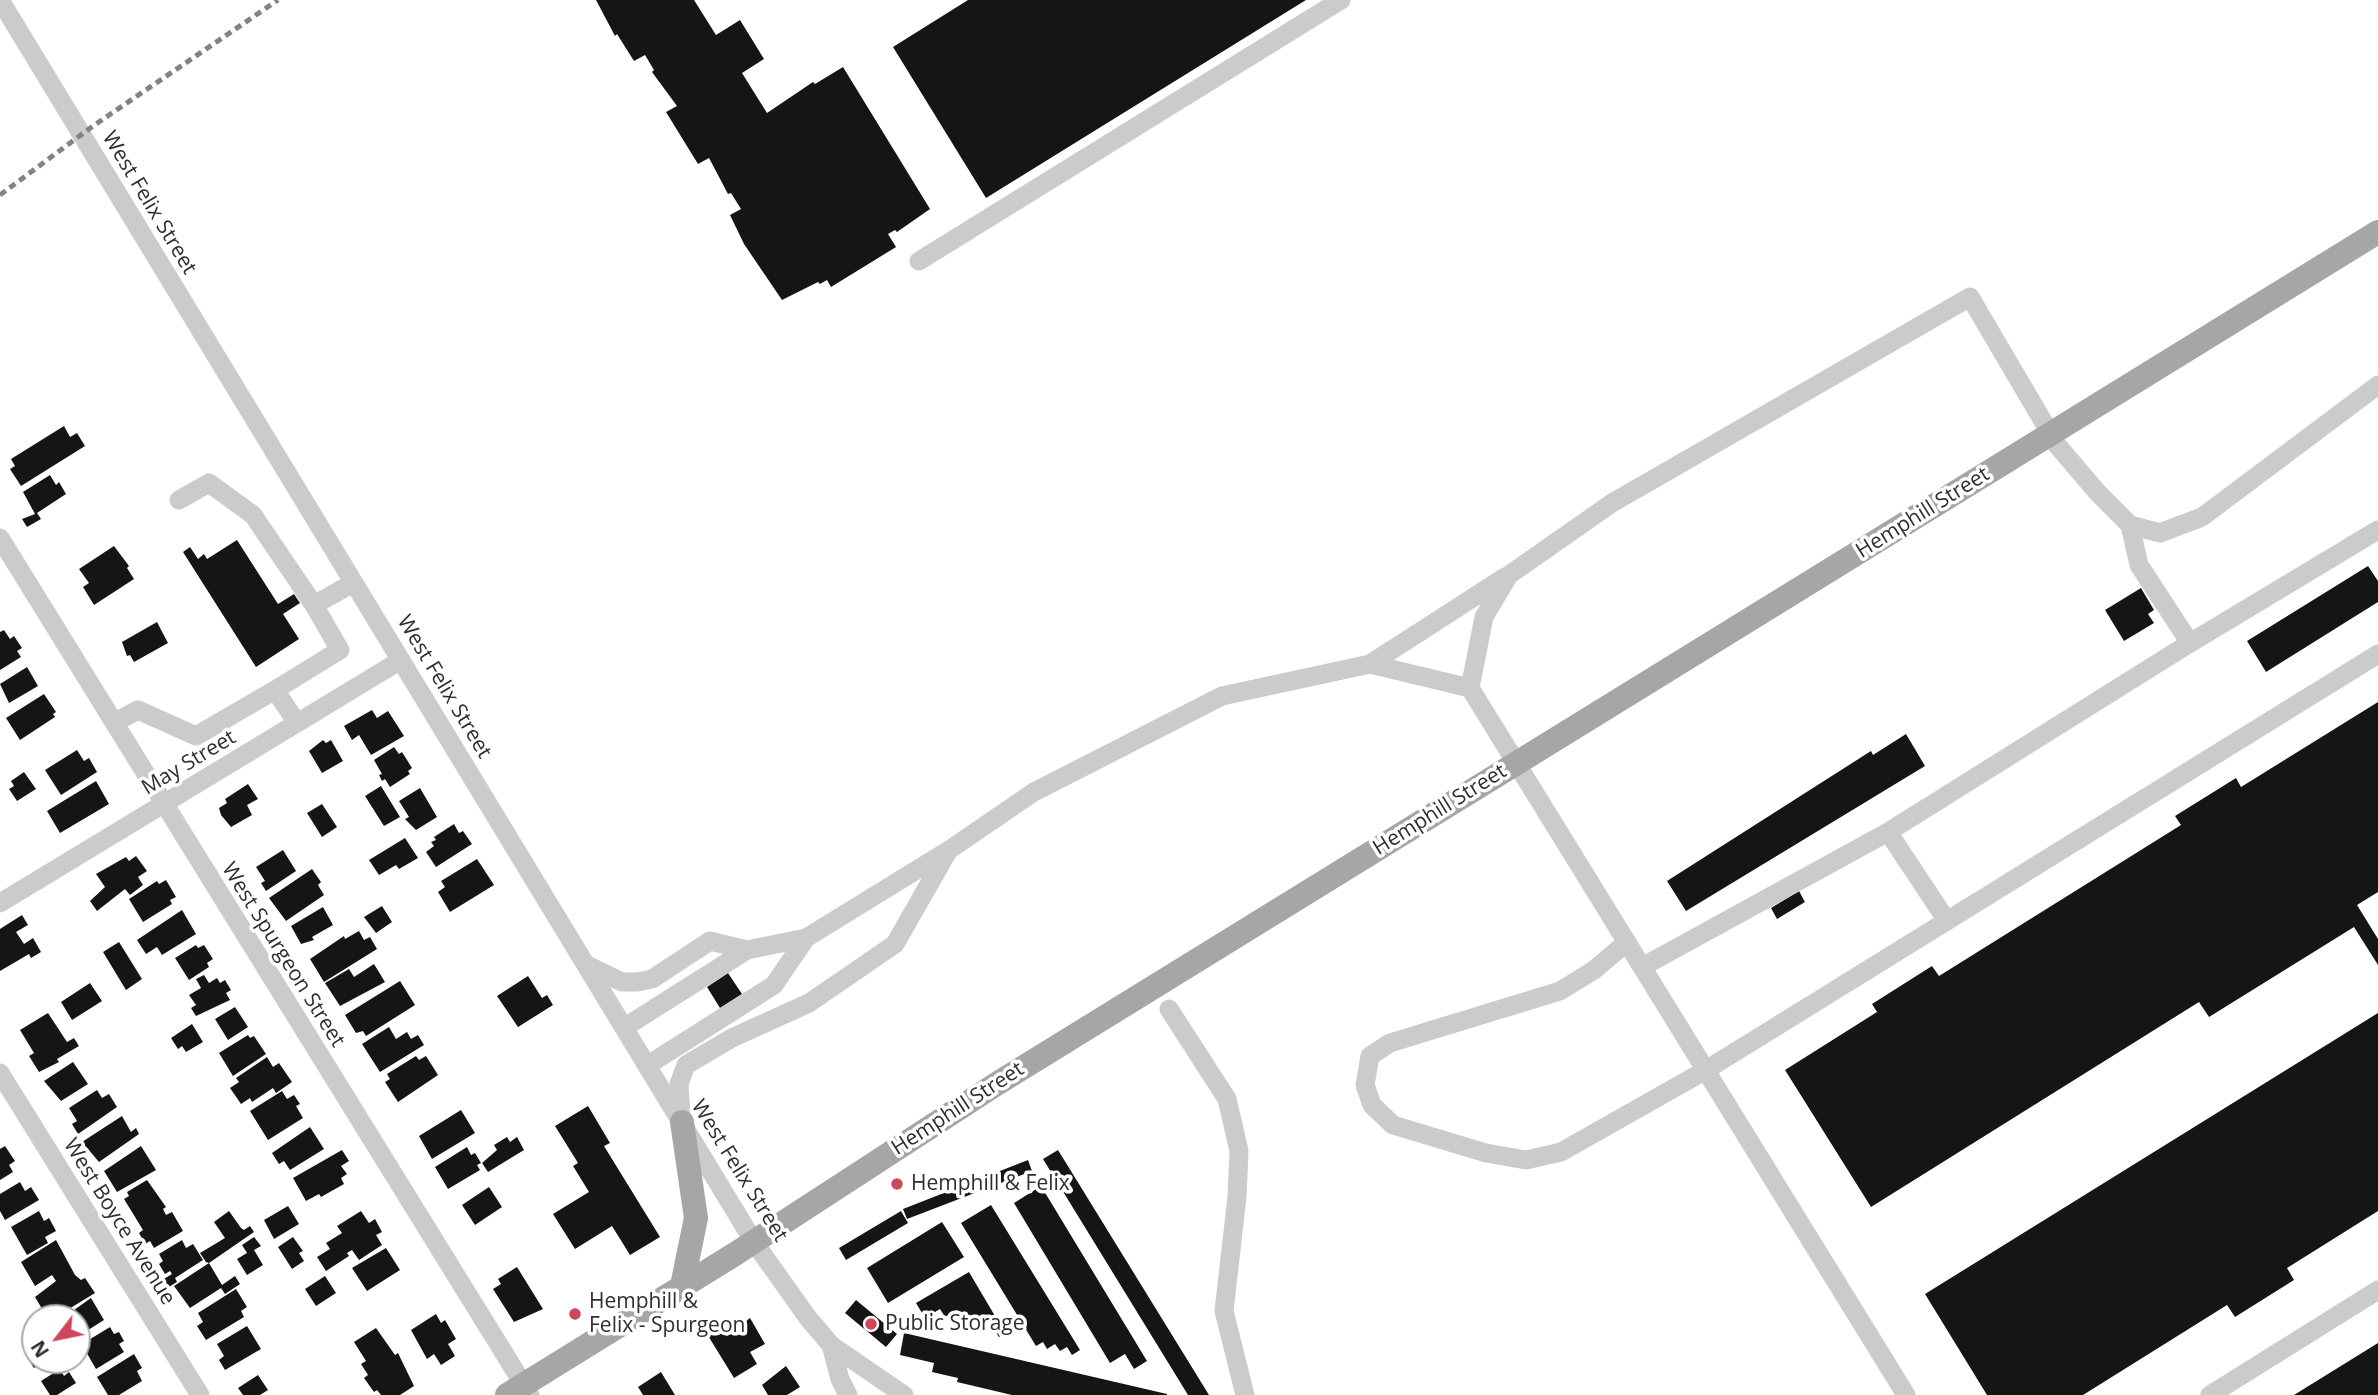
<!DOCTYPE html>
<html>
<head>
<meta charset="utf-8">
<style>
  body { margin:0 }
  #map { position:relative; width:2378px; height:1395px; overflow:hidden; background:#fff; font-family:"Open Sans",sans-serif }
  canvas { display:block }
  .north { position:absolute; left:21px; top:1304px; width:70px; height:70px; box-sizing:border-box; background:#fff; border:2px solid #ababab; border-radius:50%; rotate:238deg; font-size:19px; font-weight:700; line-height:28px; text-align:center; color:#2e2e2e }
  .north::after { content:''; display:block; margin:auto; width:24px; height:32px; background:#cf475a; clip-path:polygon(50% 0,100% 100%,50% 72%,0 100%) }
</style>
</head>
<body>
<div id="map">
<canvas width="2378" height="1395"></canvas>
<div class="north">N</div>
</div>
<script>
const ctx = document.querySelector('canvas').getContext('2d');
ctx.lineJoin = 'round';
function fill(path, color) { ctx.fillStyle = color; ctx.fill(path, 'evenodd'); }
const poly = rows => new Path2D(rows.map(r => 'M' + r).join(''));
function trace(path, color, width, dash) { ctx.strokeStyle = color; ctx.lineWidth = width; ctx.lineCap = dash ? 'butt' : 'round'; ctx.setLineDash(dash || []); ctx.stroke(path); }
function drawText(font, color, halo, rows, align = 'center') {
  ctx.font = font + ' "Open Sans",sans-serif'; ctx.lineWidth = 7; ctx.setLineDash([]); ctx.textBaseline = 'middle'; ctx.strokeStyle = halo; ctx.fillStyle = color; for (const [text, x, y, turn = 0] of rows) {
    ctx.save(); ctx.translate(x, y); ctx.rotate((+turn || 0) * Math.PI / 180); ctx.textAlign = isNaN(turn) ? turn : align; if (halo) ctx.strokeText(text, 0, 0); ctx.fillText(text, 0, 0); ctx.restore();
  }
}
fill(poly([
  [596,0,694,0,716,35,740,20,764,59,742,73,767,113,813,82,815,84,843,67,930,209,897,232,895,230,888,234,896,247,831,287,827,280,820,284,818,282,782,300,744,244,730,215,741,209,731,193,728,194,709,158,698,164,666,112,677,106,652,72,654,70,645,55,634,61,617,34,615,36],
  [968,0,1306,0,986,198,893,47],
  [64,426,70,437,77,433,85,446,21,486,10,469,15,466,11,459],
  [50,475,56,485,59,482,66,494,37,513,41,519,27,527,22,519,35,514,23,492],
  [237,540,278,604,294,594,300,603,283,614,299,639,256,667,183,552,190,547,198,559,204,554,207,559],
  [114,546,129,566,127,568,134,579,94,605,83,587,89,583,79,569],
  [2368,566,2378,581,2378,602,2266,672,2247,641],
  [2141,588,2154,610,2148,614,2154,623,2124,641,2105,610],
  [157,622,168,643,134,662,130,655,127,656,122,642],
  [4,630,10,639,14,636,22,648,17,651,21,657,0,670,0,632],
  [27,667,38,686,9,703,0,684],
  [44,694,56,712,53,714,55,717,20,740,6,718],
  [2378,702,2378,892,2357,905,2378,939,2378,965,2354,927,2209,1017,2199,1002,1871,1207,1785,1070,1877,1012,1872,1004,1932,966,1939,976,2181,825,2175,816,2236,778,2241,787],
  [372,710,377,718,388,711,404,736,371,755,359,735,352,740,344,726],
  [1906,734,1925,766,1686,911,1667,881,1871,751,1873,755],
  [323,740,326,743,331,740,343,761,322,773,309,751],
  [394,747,399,754,402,752,412,768,408,771,410,774,390,787,385,779,382,781,379,775,382,774,374,760],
  [77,750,84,761,89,758,97,772,61,795,45,770],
  [24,772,36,789,17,801,9,789,14,786,11,781],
  [96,781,109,804,60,833,47,811],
  [248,784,258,799,247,805,252,815,231,827,221,815,219,808,227,803,225,799],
  [381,786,400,817,384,826,365,796],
  [420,788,437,817,416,830,405,819,409,817,399,801],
  [322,804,337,827,322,837,307,813],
  [454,824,459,833,463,831,472,844,436,867,426,852,434,846,431,842,436,840,434,837],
  [405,838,418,858,399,869,396,865,379,875,369,860],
  [283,850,296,871,266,891,261,883,265,881,256,867],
  [136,856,147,871,138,877,143,885,130,895,125,889,97,911,90,901,105,887,96,874,126,857,129,861],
  [477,859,494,885,450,912,438,892,445,887,441,881],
  [312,869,321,882,318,885,324,895,286,921,269,898],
  [166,880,176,897,170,900,172,904,143,922,129,899,157,881,159,884],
  [1799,891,1805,902,1777,919,1771,908],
  [382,906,392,922,376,933,364,917],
  [323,907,333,925,312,937,314,940,301,944,291,926],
  [182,910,196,934,162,955,157,947,146,954,137,940],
  [22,915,28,925,16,932,24,944,33,938,41,952,31,958,29,954,0,971,0,929],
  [359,931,364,940,370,937,377,949,324,982,310,959,344,936,345,939],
  [119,942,142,979,126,990,103,952],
  [196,945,198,948,204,945,213,959,207,963,209,967,189,980,175,958],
  [374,964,385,982,340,1006,325,983,349,969,354,977],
  [728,973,742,994,720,1008,707,987],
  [204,975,209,983,217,978,220,983,225,980,231,990,226,993,230,1000,196,1016,191,1008,196,1005,189,995,201,988,196,979],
  [528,976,542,998,547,995,553,1005,518,1027,497,996],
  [400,981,415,1005,366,1036,363,1031,356,1033,345,1015],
  [90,983,102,1001,72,1020,61,1002],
  [235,1007,248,1027,228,1040,215,1019],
  [48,1013,67,1042,74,1038,79,1046,57,1059,59,1062,39,1072,29,1056,34,1053,20,1030],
  [2378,1013,2378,1211,2287,1268,2294,1280,2235,1317,2227,1305,2083,1395,1987,1395,1925,1294],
  [192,1024,203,1042,186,1052,182,1046,178,1049,171,1038],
  [389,1027,396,1039,407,1032,411,1039,418,1035,424,1045,380,1072,362,1044],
  [248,1035,250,1038,254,1036,266,1054,233,1076,219,1053],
  [416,1056,419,1060,426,1056,438,1075,398,1102,385,1082,390,1079,387,1074],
  [267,1057,273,1067,279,1063,292,1082,276,1093,273,1088,252,1102,250,1098,241,1104,230,1088,239,1082,236,1078],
  [73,1062,88,1084,61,1101,44,1081],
  [97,1090,102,1098,109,1094,117,1107,78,1134,72,1124,77,1121,69,1108],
  [282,1091,287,1099,294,1095,300,1104,296,1106,303,1118,268,1140,250,1111],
  [588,1106,610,1143,604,1146,660,1237,630,1255,612,1226,575,1249,553,1214,589,1192,573,1166,578,1163,555,1126],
  [461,1110,475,1133,432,1159,419,1136],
  [122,1116,131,1132,136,1128,139,1134,99,1162,82,1142],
  [310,1127,324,1149,290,1170,284,1161,279,1164,272,1153],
  [507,1137,510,1142,517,1137,524,1150,488,1172,482,1163,497,1150,494,1145],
  [5,1146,15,1161,9,1165,13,1172,0,1180,0,1149],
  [141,1146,156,1170,117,1192,104,1171],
  [467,1147,471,1155,475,1153,481,1163,477,1165,480,1170,448,1189,435,1167],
  [342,1150,349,1161,341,1166,347,1174,341,1178,344,1184,321,1197,319,1194,306,1201,293,1178],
  [1058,1150,1209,1395,1188,1395,1043,1159],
  [1028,1160,1032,1171,907,1219,903,1209],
  [147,1180,166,1207,163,1209,166,1215,172,1212,183,1231,154,1248,150,1241,145,1244,139,1233,143,1230,124,1199,129,1196,127,1192],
  [20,1182,25,1191,31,1187,39,1200,5,1220,0,1211,0,1194],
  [1041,1186,1147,1361,1134,1369,1125,1354,1110,1363,1014,1203],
  [489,1187,502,1207,475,1225,462,1205],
  [991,1205,1080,1350,1072,1355,1067,1347,1060,1351,1055,1344,1047,1349,1043,1342,1036,1346,961,1223],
  [288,1206,299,1224,274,1239,264,1220],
  [39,1211,44,1221,49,1218,56,1231,45,1237,48,1243,27,1255,11,1227],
  [229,1211,241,1228,244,1230,250,1226,254,1232,209,1263,206,1262,200,1253,225,1238,214,1222],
  [361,1211,369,1223,375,1219,382,1232,376,1235,382,1245,359,1260,352,1250,347,1253,349,1256,326,1271,317,1257,330,1249,326,1243,342,1233,337,1226],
  [901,1211,908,1223,846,1260,839,1248],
  [942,1222,964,1257,888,1303,867,1268],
  [254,1237,261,1246,254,1250,263,1265,247,1275,237,1259,247,1253,242,1245],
  [293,1237,303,1251,299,1253,304,1261,292,1269,278,1247],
  [56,1240,75,1275,81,1280,85,1278,95,1293,59,1315,55,1308,45,1314,35,1297,56,1281,52,1275,35,1286,21,1262],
  [182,1240,186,1248,193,1244,203,1260,175,1278,177,1282,162,1291,157,1283,172,1274,170,1271,165,1274,159,1264,163,1261,159,1254],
  [386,1248,400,1270,367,1291,352,1268],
  [209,1263,222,1285,235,1276,240,1284,225,1294,221,1288,190,1308,174,1286],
  [517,1267,543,1309,514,1322,493,1289,501,1284,498,1279],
  [969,1272,1005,1333,999,1337,989,1322,978,1329,973,1321,966,1326,957,1310,945,1317,940,1309,925,1318,916,1303],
  [325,1276,336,1293,316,1306,305,1289],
  [236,1289,247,1307,241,1311,244,1317,206,1340,197,1326,203,1322,198,1313],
  [91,1298,104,1320,85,1332,81,1326,77,1328,77,1318,67,1315],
  [856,1300,897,1334,886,1347,845,1313],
  [436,1314,441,1323,445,1320,456,1339,448,1344,455,1356,441,1365,434,1354,427,1359,411,1330],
  [750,1318,765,1344,750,1352,757,1364,734,1378,707,1334,721,1326,727,1336],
  [247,1326,261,1349,225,1370,219,1360,224,1356,217,1344],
  [110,1327,114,1334,119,1332,124,1341,119,1344,124,1352,96,1369,85,1350,90,1347,87,1341],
  [376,1328,395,1355,398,1353,414,1386,400,1395,381,1395,377,1390,374,1392,364,1378,368,1375,361,1364,366,1361,354,1342],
  [904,1333,1167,1394,1167,1395,1012,1395,957,1382,958,1378,932,1372,934,1363,900,1355],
  [35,1335,35,1360,46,1360,34,1368,25,1354,32,1350,26,1341],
  [2378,1343,2378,1395,2294,1395],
  [134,1354,142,1368,137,1371,142,1381,119,1395,108,1395,97,1377],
  [786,1366,800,1387,787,1395,768,1395,762,1385],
  [60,1369,64,1376,69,1372,76,1383,57,1395,50,1395,41,1381],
  [661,1372,675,1395,643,1395,638,1387],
  [258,1375,268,1390,260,1395,243,1395,238,1388]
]), '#151515');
trace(poly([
  [0,0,754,1242,808,1318,831,1345,840,1379,848,1395],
  [919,261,1341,0],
  [179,500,209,483,253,515,316,608],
  [0,538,530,1395],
  [2190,643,2378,530],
  [1370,664,1505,577],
  [115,722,138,710,196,736,275,690],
  [297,723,275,690,340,650,314,605,353,583],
  [1888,832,1947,921],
  [0,903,401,660],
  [1627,942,1594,970,1560,991,1390,1043,1370,1056,1365,1085,1372,1105,1393,1125,1486,1153,1526,1160,1561,1152,1706,1070,2378,654],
  [587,965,622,982,637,982,652,979,710,941,747,950],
  [1642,967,1888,832,2190,643,2139,565,2130,525],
  [1169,1009,1227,1099,1239,1151,1237,1197,1224,1311,1245,1395],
  [625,1027,747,950,806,938,949,850,1034,792,1222,696,1370,664,1470,688],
  [648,1065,774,985,806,938],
  [0,1073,200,1395],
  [681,1117,679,1084,686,1065,732,1038,809,1003,895,944,947,853],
  [831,1345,904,1395],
  [1906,1395,1470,688,1484,617,1509,575,1612,503,1970,297,2057,445,2098,493,2130,525,2160,533,2202,517,2378,385],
  [2210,1395,2378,1290]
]), '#cbcbcb', 19);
trace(poly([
  [682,1122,696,1218,682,1286],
  [507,1395,735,1254,998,1083,2378,232]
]), '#a6a6a6', 24);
trace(poly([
  [0,195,93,126,278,0]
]), '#838383', 5, [7, 5]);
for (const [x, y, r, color] of [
  [897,1184,7,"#cf475a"],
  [575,1314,7,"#cf475a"],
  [871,1324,7,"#cf475a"]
]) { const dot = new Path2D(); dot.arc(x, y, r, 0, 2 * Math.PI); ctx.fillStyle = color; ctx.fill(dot); trace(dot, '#fff', 2.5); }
drawText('21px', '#2e2e2e', '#fff', [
  ["West Felix Street",149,203,59],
  ["Hemphill Street",1923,513,-32],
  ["West Felix Street",444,687,59],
  ["May Street",189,763,-31],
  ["Hemphill Street",1440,810,-32],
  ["West Spurgeon Street",283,955,58],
  ["Hemphill Street",958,1109,-33],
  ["West Felix Street",739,1171,58],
  ["West Boyce Avenue",119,1222,58]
]);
drawText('21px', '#2e2e2e', '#fff', [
  ["Hemphill & Felix",911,1184],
  ["Hemphill &",589,1302],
  ["Felix - Spurgeon",589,1326],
  ["Public Storage",885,1324]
], 'left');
</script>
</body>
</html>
